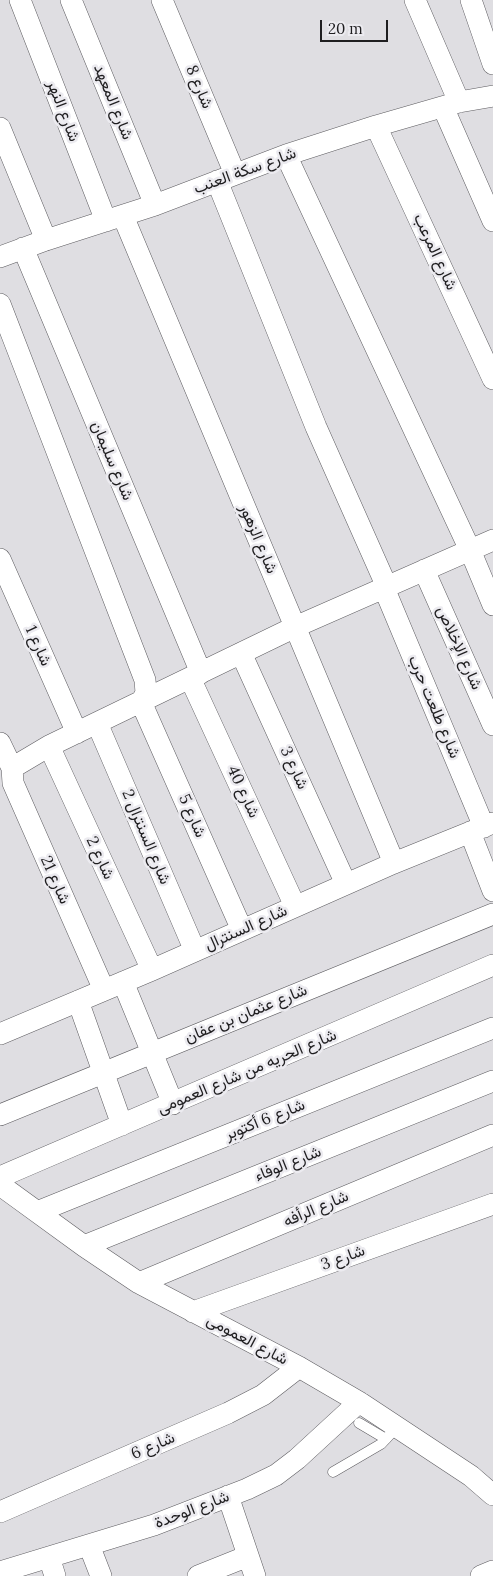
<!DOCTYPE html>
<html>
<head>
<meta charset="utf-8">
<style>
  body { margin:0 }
  #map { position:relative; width:493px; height:1576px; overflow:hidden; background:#dfdee2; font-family:Lora,serif }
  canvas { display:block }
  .scale { position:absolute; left:320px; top:20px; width:68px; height:22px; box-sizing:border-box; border:2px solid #1f1e20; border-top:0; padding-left:6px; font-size:15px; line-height:18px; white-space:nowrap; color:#1f1e20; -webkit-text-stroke:4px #ecebf0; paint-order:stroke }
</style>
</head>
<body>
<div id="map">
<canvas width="493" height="1576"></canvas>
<div class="scale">20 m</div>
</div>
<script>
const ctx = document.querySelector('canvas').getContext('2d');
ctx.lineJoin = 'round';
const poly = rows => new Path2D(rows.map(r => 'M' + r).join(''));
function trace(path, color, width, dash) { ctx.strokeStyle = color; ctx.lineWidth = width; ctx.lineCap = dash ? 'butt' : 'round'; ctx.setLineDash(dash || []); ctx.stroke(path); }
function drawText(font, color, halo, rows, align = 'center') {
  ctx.font = font + ' Lora,Vazirmatn,serif'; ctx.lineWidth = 5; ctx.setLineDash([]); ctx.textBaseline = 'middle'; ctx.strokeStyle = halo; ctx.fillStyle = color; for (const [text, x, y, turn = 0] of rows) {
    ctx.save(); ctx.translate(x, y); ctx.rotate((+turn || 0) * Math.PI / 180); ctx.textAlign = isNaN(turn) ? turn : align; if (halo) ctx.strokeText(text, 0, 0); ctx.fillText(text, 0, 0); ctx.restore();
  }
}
const service = poly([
  [359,1423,386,1439],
  [333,1472,381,1444,397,1427]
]);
const minor = poly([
  [20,0,106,221],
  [71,0,155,205],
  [162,0,235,174],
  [415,0,459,102],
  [471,0,493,64],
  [443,107,493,221],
  [376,126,493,379],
  [0,128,46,240],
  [286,155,470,550,493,605],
  [217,181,316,427,387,587],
  [123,216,394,863],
  [23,248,201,673],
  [0,257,46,240,155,205,286,155,376,126,459,102,493,96],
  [0,304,145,680,146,693,141,702,242,930],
  [0,559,77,733],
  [424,570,493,725],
  [384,588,484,827],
  [241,653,346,884],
  [190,678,295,906],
  [97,723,195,951],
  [0,743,12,768],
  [49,746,152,970],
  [12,768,49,746,295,627,493,540],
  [12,768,13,783,104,990],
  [470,832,493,891],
  [123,982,173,1104],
  [78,1001,122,1125],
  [0,1034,152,970,394,863,493,823],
  [0,1115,493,914],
  [0,1177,493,965],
  [0,1185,84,1246,139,1283,299,1367,359,1402,471,1476,493,1495],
  [37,1212,493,1028],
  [84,1246,493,1081],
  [139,1283,493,1135],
  [193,1312,493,1204],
  [228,1496,255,1576],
  [0,1512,228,1413,263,1395,299,1367],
  [89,1545,101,1576],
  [49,1557,55,1576],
  [0,1572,154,1525,247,1489,276,1475,297,1459,359,1402],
  [198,1576,248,1556],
  [481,1576,493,1571]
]);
trace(service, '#5d5c60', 11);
trace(minor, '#5d5c60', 22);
trace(service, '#fff', 10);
trace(minor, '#fff', 21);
drawText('16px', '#1f1e20', '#ecebf0', [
  ["شارع 8",199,87,67],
  ["شارع المعهد",113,102,68],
  ["شارع النهر",63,111,69],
  ["شارع سكة العنب",245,171,-20],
  ["شارع المرعب",435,252,65],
  ["شارع سليمان",112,461,67],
  ["شارع الزهور",258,539,67],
  ["شارع 1",38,646,66],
  ["شارع الإخلاص",459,648,66],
  ["شارع طلعت حرب",434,707,67],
  ["شارع 3",294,768,65],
  ["شارع 40",243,792,65],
  ["شارع 5",192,816,66],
  ["شارع السنترال 2",146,837,67],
  ["شارع 2",100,858,65],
  ["شارع 21",55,880,66],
  ["شارع السنترال",246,928,-24],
  ["شارع عثمان بن عفان",246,1014,-22],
  ["شارع الحريه من شارع العمومى",247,1072,-23],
  ["شارع 6 أكتوبر",265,1120,-22],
  ["شارع الوفاء",288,1164,-22],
  ["شارع الرأفه",316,1209,-23],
  ["شارع 3",343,1258,-20],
  ["شارع العمومى",247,1340,28],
  ["شارع 6",153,1446,-23],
  ["شارع الوحدة",192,1510,-21]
]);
</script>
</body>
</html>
